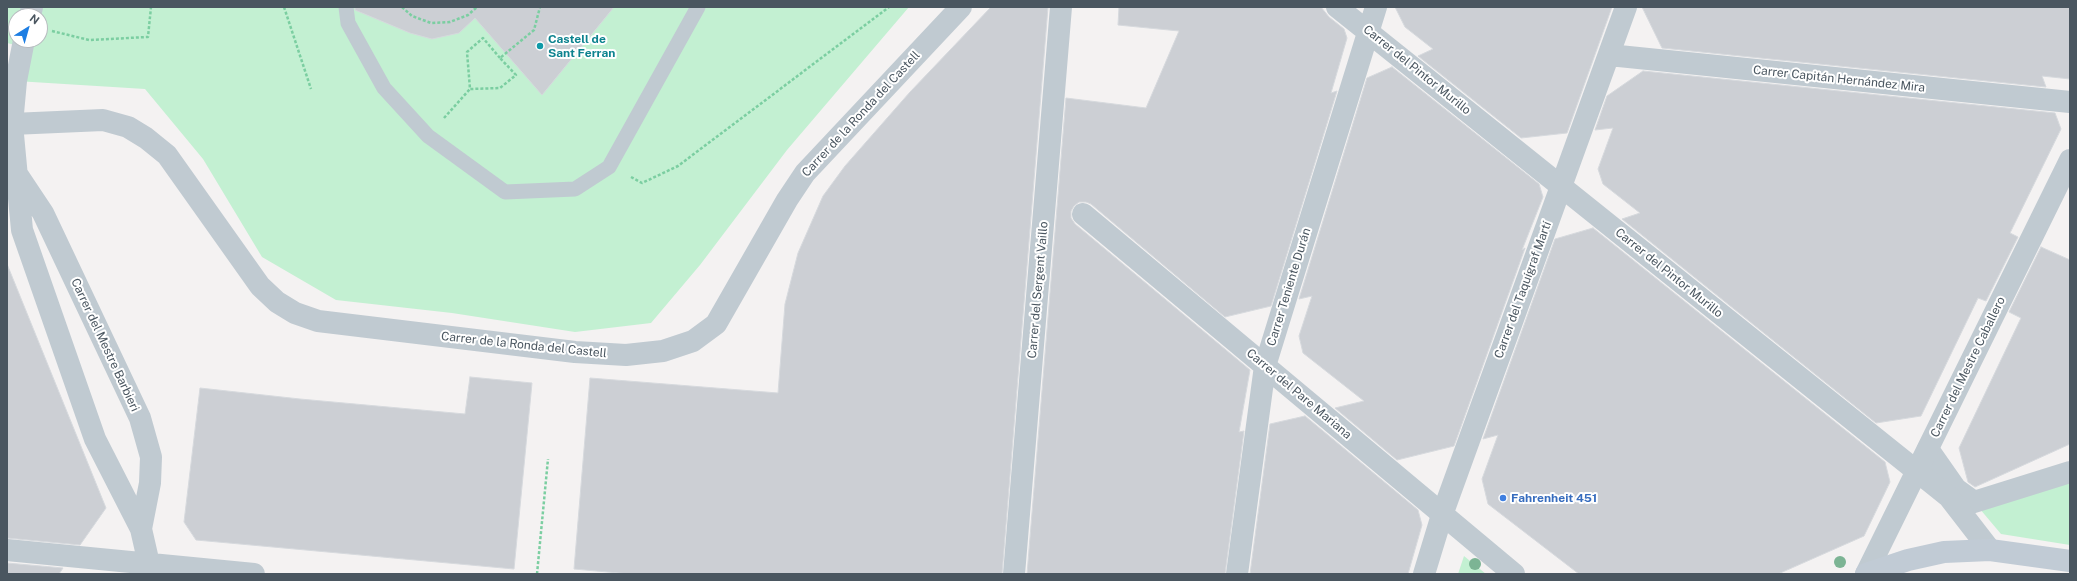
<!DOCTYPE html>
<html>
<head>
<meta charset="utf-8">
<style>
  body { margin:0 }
  #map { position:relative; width:2077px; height:581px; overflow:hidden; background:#f4f2f2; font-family:"Public Sans",sans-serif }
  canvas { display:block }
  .frame { position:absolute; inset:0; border:8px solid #4a5660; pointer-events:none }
  .north { position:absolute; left:8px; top:8px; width:40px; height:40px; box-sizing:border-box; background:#fff; border:1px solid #b7bbbf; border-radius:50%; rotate:37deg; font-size:11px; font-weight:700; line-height:16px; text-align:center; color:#4a5660 }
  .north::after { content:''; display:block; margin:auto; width:14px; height:18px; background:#1d7ee3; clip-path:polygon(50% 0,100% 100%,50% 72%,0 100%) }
</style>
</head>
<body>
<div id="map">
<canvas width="2077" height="581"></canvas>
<div class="frame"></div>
<div class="north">N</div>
</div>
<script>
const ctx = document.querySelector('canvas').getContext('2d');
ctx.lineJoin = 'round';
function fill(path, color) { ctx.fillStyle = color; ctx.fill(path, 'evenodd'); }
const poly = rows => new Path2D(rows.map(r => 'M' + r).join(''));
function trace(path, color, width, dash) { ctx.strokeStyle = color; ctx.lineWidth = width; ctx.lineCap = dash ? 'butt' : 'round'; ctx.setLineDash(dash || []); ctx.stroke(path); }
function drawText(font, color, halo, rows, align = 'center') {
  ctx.font = font + ' "Public Sans",sans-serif'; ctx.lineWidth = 4; ctx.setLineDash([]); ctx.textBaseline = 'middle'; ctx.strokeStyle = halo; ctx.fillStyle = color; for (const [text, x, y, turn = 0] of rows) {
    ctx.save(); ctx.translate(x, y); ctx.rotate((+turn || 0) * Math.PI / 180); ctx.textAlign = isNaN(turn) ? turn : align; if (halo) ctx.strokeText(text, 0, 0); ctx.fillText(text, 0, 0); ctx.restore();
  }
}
fill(poly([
  [7,7,909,7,787,150,700,265,651,323,575,332,452,313,336,300,262,257,203,159,145,89,16,81,23,47,7,43],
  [16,16,40,16,40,40,16,40],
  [2070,472,2070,545,2001,534,1974,502],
  [1464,556,1486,574,1458,574]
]), '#c3f0d2');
const building = poly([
  [355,7,614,7,542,95,475,18,459,33,432,39,410,33,355,10,355,7],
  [991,7,1048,7,1002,574,630,574,574,569,590,378,778,393,785,304,798,253,823,196,845,166,910,92,991,7],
  [1119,7,1321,7,1329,17,1344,29,1347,38,1331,93,1337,91,1271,306,1225,317,1091,204,1086,202,1079,202,1074,206,1071,211,1071,218,1075,224,1250,370,1239,432,1244,431,1225,574,1027,574,1066,98,1146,108,1179,31,1118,25,1119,7],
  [1395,7,1612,7,1567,133,1521,138,1418,56,1433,49,1405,27,1395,7],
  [1642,7,2070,7,2070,79,2042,76,2046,87,1662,48,1642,7],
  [1392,67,1539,184,1543,197,1522,250,1525,248,1454,446,1397,460,1335,408,1364,401,1303,353,1299,336,1312,296,1299,299,1367,78,1392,67],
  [1643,71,2055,113,2061,129,2010,233,2018,237,1986,301,1978,298,1921,416,1876,423,1622,219,1640,213,1603,184,1598,169,1613,128,1595,130,1607,96,1643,71],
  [1593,228,1885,462,1890,482,1864,536,1778,574,1579,574,1488,504,1482,479,1498,435,1483,439,1555,239,1593,228],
  [2041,247,2070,260,2070,444,1975,487,1968,482,1959,448,2021,318,2009,312,2041,247],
  [7,264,106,508,80,545,7,538,7,264],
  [470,377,532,383,514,569,196,540,184,522,200,388,300,399,465,414,470,377],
  [1305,416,1418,510,1422,525,1408,574,1250,574,1270,424,1305,416],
  [7,563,63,568,59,574,7,574,7,563]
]);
fill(building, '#cccfd4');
trace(building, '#d6d9dd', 1);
trace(poly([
  [284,7,311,89],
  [402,7,412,16,431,23,450,22,468,15,477,7],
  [52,31,89,40,148,37,151,7],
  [500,58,483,38,467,52,470,89,500,88,516,75,500,58,534,30,540,7],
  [444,118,470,89],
  [631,177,642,183,678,166,889,7],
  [537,574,548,459]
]), '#7bcea1', 2.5, [3, 2]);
trace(poly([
  [346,7,348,23,384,88,428,136,505,192,575,189,609,167,698,7]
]), '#c0cad1', 15);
trace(poly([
  [1928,449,1956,489,1974,502,2070,472],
  [1424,574,1442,515]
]), '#c0cad1', 22);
trace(poly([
  [1337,7,1949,497,1990,550],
  [30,16,32,7],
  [24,40,16,81,12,124,22,230,95,439,141,529,149,564,148,574],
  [1609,55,2070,102],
  [12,124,103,120,128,127,146,138,167,155,260,286,277,302,295,313,318,321,575,352,626,355,663,351,693,341,716,324,787,200,805,173,961,7],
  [17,174,43,213,140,418,151,457,150,483,141,529],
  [1083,214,1514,574],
  [1442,515,1626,7],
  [7,550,254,574],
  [1014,574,1061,7],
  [1237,574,1265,366,1376,7],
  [1866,574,2070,160]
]), '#c0cad1', 22);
trace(poly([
  [1866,574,1908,560,1944,552,1990,550,2070,561]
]), '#c1cbd5', 22);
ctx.fillStyle = '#7cb494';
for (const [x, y] of [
  [1840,562],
  [1475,564]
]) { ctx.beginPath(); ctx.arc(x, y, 6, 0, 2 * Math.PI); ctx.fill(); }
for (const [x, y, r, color] of [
  [540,46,4,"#0f9aa8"],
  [1503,498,4,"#3f7fe0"]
]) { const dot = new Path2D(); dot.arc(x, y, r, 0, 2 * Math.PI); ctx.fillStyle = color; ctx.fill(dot); trace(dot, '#fff', 1.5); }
drawText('bold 12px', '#0d838f', '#fff', [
  ["Castell de",548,39],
  ["Sant Ferran",548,53]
], 'left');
drawText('12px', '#4a5660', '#fff', [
  ["Carrer del Pintor Murillo",1417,70,39],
  ["Carrer Capitán Hernández Mira",1839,79,6],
  ["Carrer de la Ronda del Castell",861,114,-47],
  ["Carrer del Pintor Murillo",1669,273,39],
  ["Carrer Teniente Durán",1289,287,-73],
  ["Carrer del Sergent Vaillo",1038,290,-85],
  ["Carrer del Taquígraf Martí",1523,290,-70],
  ["Carrer del Mestre Barbieri",105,345,65],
  ["Carrer de la Ronda del Castell",524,345,6],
  ["Carrer del Mestre Caballero",1968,367,-64],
  ["Carrer del Pare Mariana",1299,394,40]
]);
drawText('bold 12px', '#366cbe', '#fff', [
  ["Fahrenheit 451",1511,498]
], 'left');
</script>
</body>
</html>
